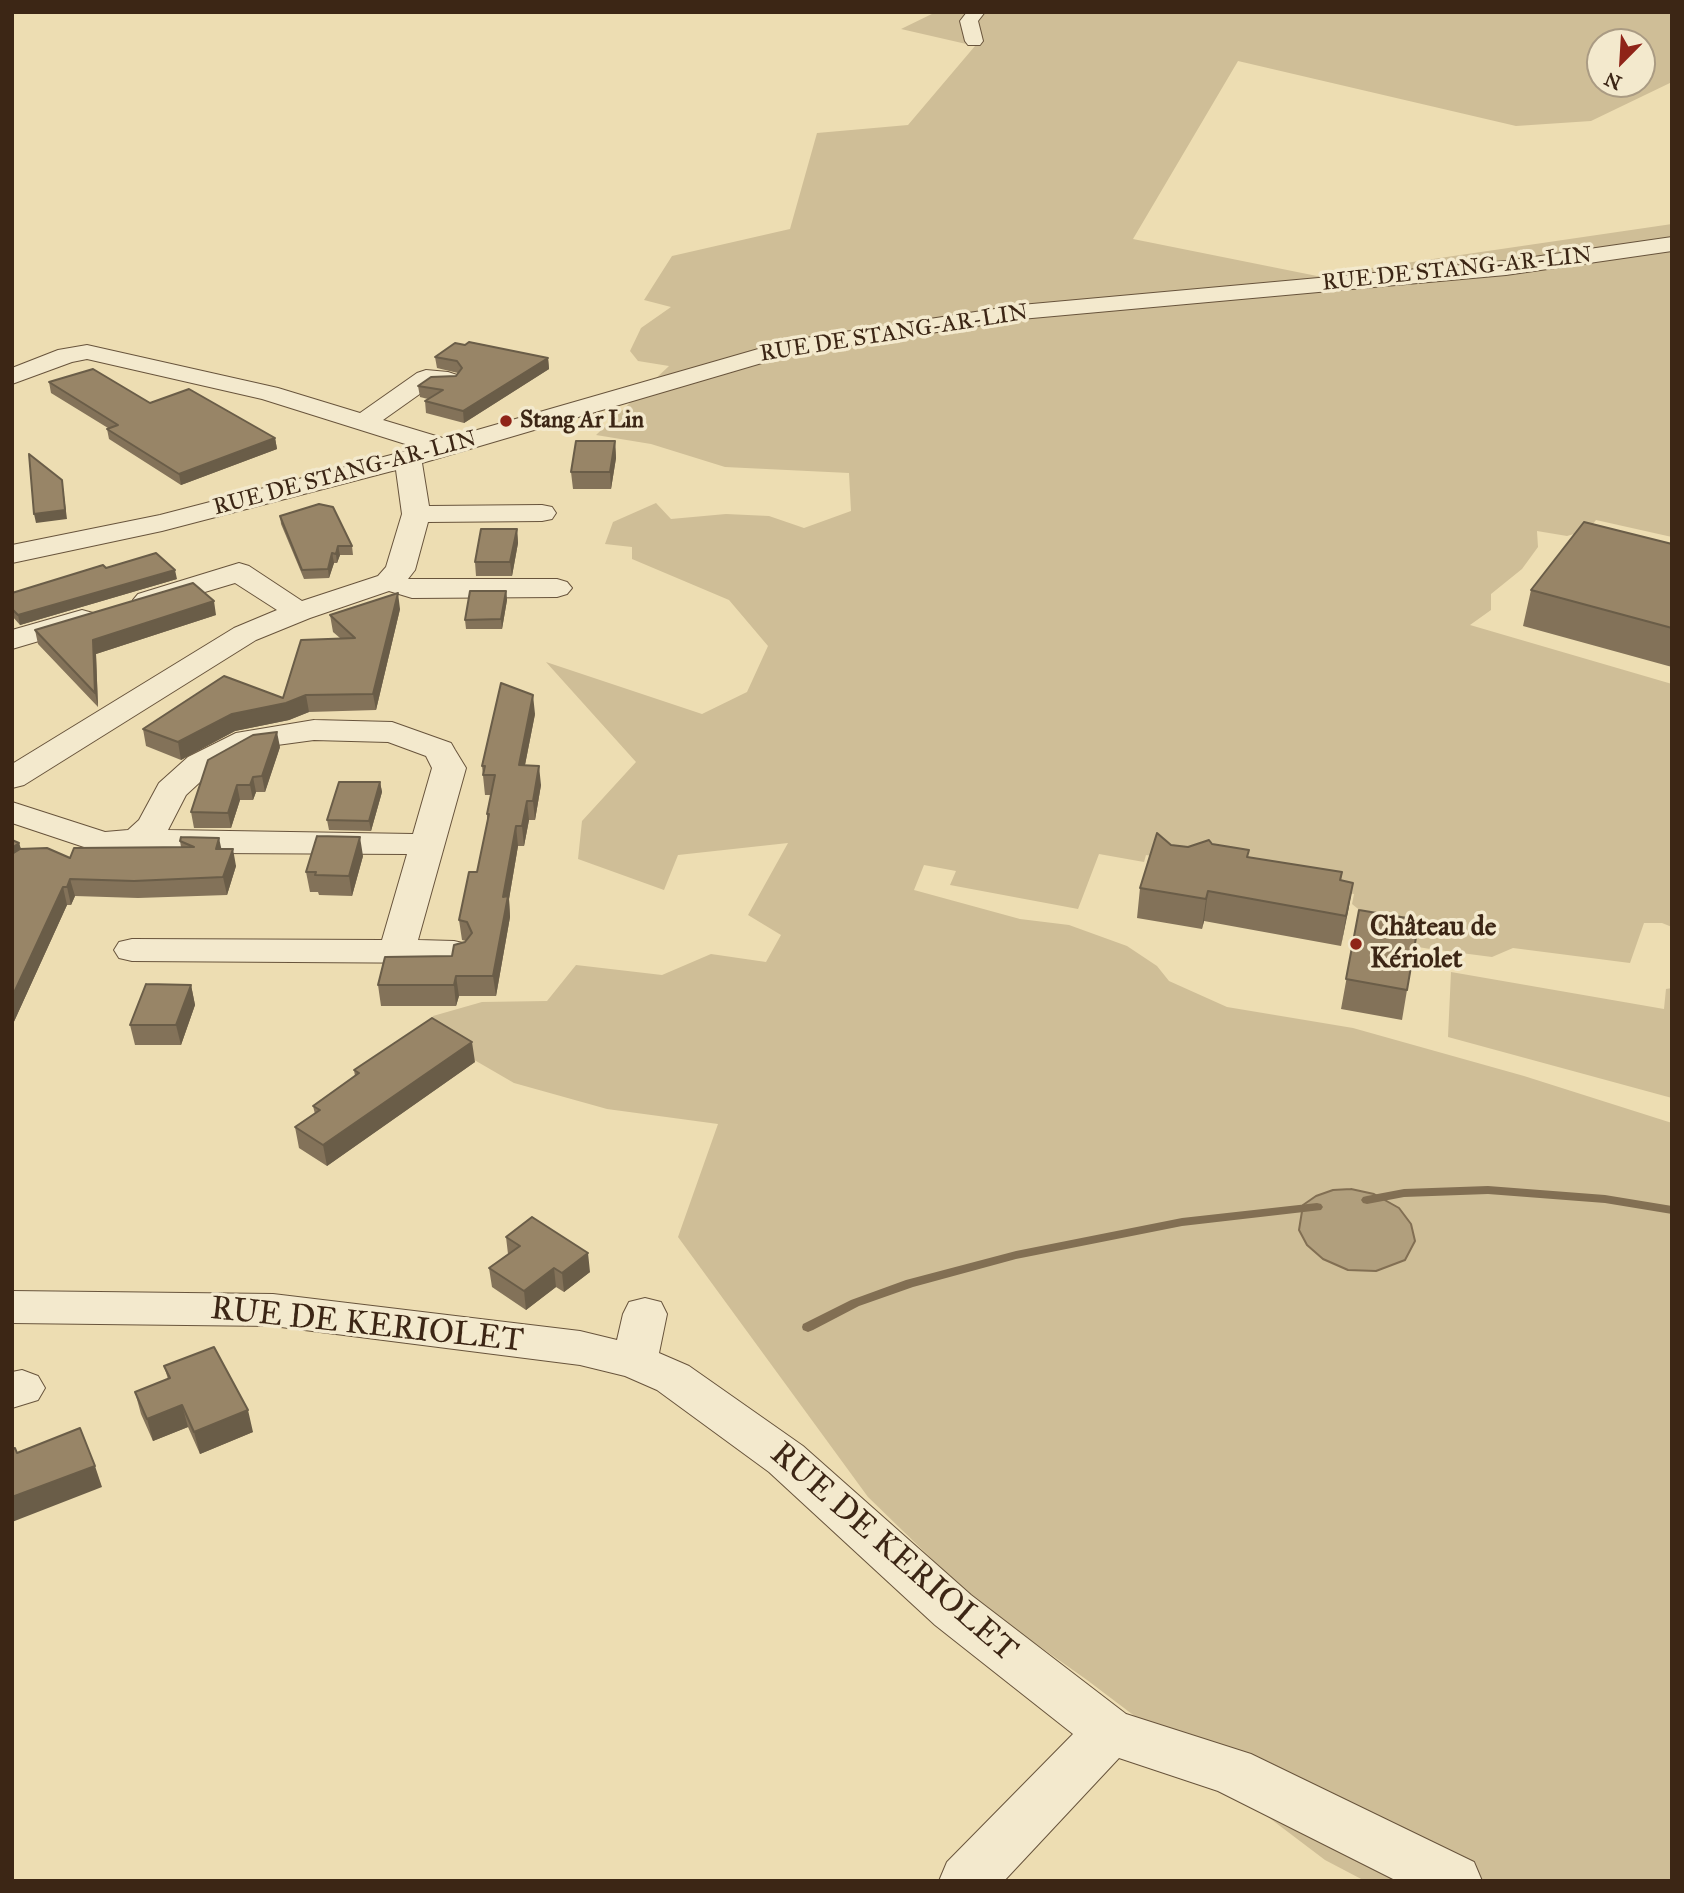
<!DOCTYPE html>
<html>
<head>
<meta charset="utf-8">
<style>
  body { margin:0 }
  #map { position:relative; width:1684px; height:1893px; overflow:hidden; background:#edddb2; font-family:"IM FELL Great Primer",serif }
  canvas { display:block }
  .frame { position:absolute; inset:0; border:14px solid #3c2615; pointer-events:none }
  .north { position:absolute; left:1586px; top:28px; width:70px; height:70px; box-sizing:border-box; background:#f3e9cd; border:2px solid #aa9b83; border-radius:50%; rotate:204deg; font-size:19px; font-weight:700; line-height:28px; text-align:center; color:#3c2615 }
  .north::after { content:''; display:block; margin:auto; width:24px; height:32px; background:#8f2418; clip-path:polygon(50% 0,100% 100%,50% 72%,0 100%) }
</style>
</head>
<body>
<div id="map">
<canvas width="1684" height="1893"></canvas>
<div class="frame"></div>
<div class="north">N</div>
</div>
<script>
const ctx = document.querySelector('canvas').getContext('2d');
ctx.lineJoin = 'round';
function fill(path, color) { ctx.fillStyle = color; ctx.fill(path, 'evenodd'); }
const poly = rows => new Path2D(rows.map(r => 'M' + r).join(''));
function trace(path, color, width, dash) { ctx.strokeStyle = color; ctx.lineWidth = width; ctx.lineCap = dash ? 'butt' : 'round'; ctx.setLineDash(dash || []); ctx.stroke(path); }
function drawText(font, color, halo, rows, align = 'center') {
  ctx.font = font + ' "IM FELL Great Primer",serif'; ctx.lineWidth = 7; ctx.setLineDash([]); ctx.textBaseline = 'middle'; ctx.strokeStyle = halo; ctx.fillStyle = color; for (const [text, x, y, turn = 0] of rows) {
    ctx.save(); ctx.translate(x, y); ctx.rotate((+turn || 0) * Math.PI / 180); ctx.textAlign = isNaN(turn) ? turn : align; if (halo) ctx.strokeText(text, 0, 0); ctx.fillText(text, 0, 0); ctx.restore();
  }
}
fill(poly([
  [936,12,1672,12,1672,82,1591,121,1516,126,1238,61,1133,239,1317,276,1672,224,1672,537,1596,520,1588,530,1567,536,1537,531,1538,547,1522,569,1491,594,1491,610,1470,625,1672,684,1672,927,1662,923,1644,923,1630,963,1513,948,1492,957,1430,949,1359,937,1367,916,1352,904,1354,894,1319,888,1186,846,1183,852,1157,857,1146,855,1144,862,1099,854,1078,909,950,885,956,871,924,865,914,890,1020,919,1069,925,1127,946,1157,966,1169,981,1227,1007,1353,1028,1524,1076,1672,1123,1672,1881,1365,1881,1325,1860,1087,1680,974,1600,868,1497,678,1237,718,1124,607,1109,514,1083,426,1032,433,1016,482,1002,547,1001,576,965,662,975,711,954,766,962,781,935,748,915,788,843,678,855,664,890,578,859,582,821,636,762,546,662,702,714,747,692,768,646,729,600,632,559,632,547,605,544,613,522,656,503,671,519,726,514,769,516,804,528,851,511,849,473,725,467,651,444,596,435,669,366,638,361,630,351,641,328,671,307,644,300,672,256,790,229,817,133,908,125,975,46,901,29],
  [1600,42,1642,42,1642,84,1600,84],
  [1451,972,1664,1009,1666,989,1672,988,1672,1098,1448,1037]
]), '#cfbe97');
const water = poly([
  [1351,1189,1374,1194,1399,1208,1411,1224,1415,1241,1405,1260,1376,1271,1348,1270,1323,1259,1307,1245,1299,1230,1303,1205,1316,1196,1333,1190,1351,1189]
]);
fill(water, '#b19f7d');
trace(water, '#826f53', 2);
fill(poly([
  [1488,1186,1605,1195,1672,1206,1672,1214,1605,1203,1488,1194,1404,1197,1367,1204,1363,1203,1361,1200,1363,1197,1367,1196,1404,1189,1488,1186],
  [1317,1203,1321,1204,1323,1207,1321,1210,1182,1226,1016,1259,913,1287,859,1306,813,1330,808,1332,803,1330,802,1327,803,1324,851,1300,906,1280,1016,1251,1182,1218,1317,1203]
]), '#826f53');
const minor = poly([
  [967,12,985,12,978,21,983,41,980,45,968,45,965,41,960,21,967,12],
  [1672,237,1672,251,1506,275,1021,319,789,355,422,463,429,506,542,505,552,507,556,513,552,519,542,521,428,522,415,570,408,579,557,579,567,582,572,588,567,594,557,597,412,598,389,591,310,618,256,640,24,785,12,788,12,764,234,628,277,610,235,583,148,609,138,606,133,600,138,594,239,563,249,566,302,601,378,576,386,567,402,514,396,470,162,531,12,563,12,545,160,515,418,448,262,399,87,359,72,362,12,384,12,368,58,350,87,345,278,388,360,413,417,373,426,370,448,372,457,375,461,380,457,385,431,386,383,420,446,439,786,341,1021,305,1506,261,1672,237],
  [82,610,93,613,97,619,93,625,12,649,12,630,82,610],
  [314,720,392,722,451,743,455,750,466,768,418,940,454,941,467,944,472,952,467,960,454,963,132,961,119,958,114,950,119,942,132,939,382,940,407,854,214,853,138,849,102,853,12,823,12,802,105,832,128,830,139,820,159,783,188,757,236,733,314,720],
  [314,740,388,742,426,756,432,768,413,834,168,830,186,795,212,771,255,748,314,740],
  [12,1291,273,1294,580,1331,617,1340,623,1314,629,1302,645,1298,661,1302,667,1314,659,1353,689,1366,803,1446,971,1595,1126,1714,1251,1754,1474,1862,1482,1881,1397,1881,1218,1791,1119,1758,1004,1881,939,1881,947,1862,1073,1734,935,1625,769,1472,657,1390,625,1376,580,1365,273,1326,12,1323,12,1291],
  [22,1370,38,1376,45,1388,38,1400,12,1408,12,1372,22,1370]
]);
trace(minor, '#68543c', 2);
fill(minor, '#f3e9cd');
fill(poly([
  [435,357,548,358,549,369,464,423,426,413,425,401,428,399,420,397,418,386,456,376,458,373,437,368],
  [49,382,150,403,275,438,277,449,181,485,109,439,107,429,108,428,51,393],
  [615,441,616,458,611,489,573,489,571,472],
  [280,516,352,546,353,555,340,555,337,563,334,563,329,578,304,579,281,524],
  [517,529,518,543,512,576,476,576,475,562],
  [1672,544,1672,667,1523,626,1531,590],
  [106,568,177,579,20,625,12,616,12,593],
  [506,591,507,600,502,629,466,629,465,620],
  [400,609,376,710,309,712,289,720,235,731,181,760,146,746,143,729,283,698,340,638,333,632,330,615],
  [216,615,96,654,98,707,38,644,35,630],
  [535,714,525,765,541,785,535,820,529,820,524,846,518,846,509,899,510,917,496,996,459,996,456,1006,381,1006,378,985,452,956,466,941,462,940,459,920,477,872,487,822,487,814,491,795,485,795,482,766],
  [280,747,265,792,256,792,253,800,240,800,231,828,194,828,191,812],
  [380,782,382,792,371,831,329,830,327,820],
  [12,840,19,843,21,849,70,858,181,847,180,841,221,849,236,866,227,895,138,898,75,896,71,905,67,905,12,1026],
  [1212,844,1248,857,1342,872,1341,880,1353,883,1341,946,1204,921,1202,929,1137,918,1140,888,1171,845,1188,847],
  [363,856,352,896,319,895,318,892,310,892,306,872],
  [1359,910,1407,990,1402,1020,1341,1009],
  [191,985,195,1005,181,1045,135,1045,130,1025],
  [475,1062,327,1166,299,1148,295,1127,315,1114,313,1106,355,1076,354,1070],
  [506,1237,590,1272,564,1292,556,1287,526,1310,492,1287,489,1268,508,1254],
  [164,1366,253,1432,200,1454,188,1427,153,1441,141,1414,135,1392,168,1379]
]), '#837259');
fill(poly([
  [548,358,549,369,464,423,463,411],
  [275,438,277,449,181,485,179,474],
  [615,441,616,458,611,489,610,472],
  [62,480,67,519,36,523,34,514],
  [517,529,518,543,512,576,510,562],
  [338,546,340,555,337,563,336,554],
  [332,553,334,563,329,578,328,569],
  [175,570,177,579,20,625,18,615],
  [506,591,507,600,502,629,501,619],
  [398,593,400,609,376,710,373,694],
  [214,601,216,615,96,654,98,707,95,693,93,640],
  [306,695,309,712,289,720,235,731,181,760,178,742,232,714],
  [533,695,535,714,521,785,519,765],
  [277,732,280,747,265,792,262,776],
  [539,766,541,785,535,820,533,801],
  [253,777,256,792,253,800,250,785],
  [380,782,382,792,371,831,369,821],
  [237,785,240,800,231,828,228,813],
  [527,801,529,820,524,846,522,826],
  [516,826,518,846,509,899,510,917,496,996,493,976,503,897],
  [360,837,363,856,352,896,349,876],
  [219,838,223,856,216,849],
  [19,843,22,853,12,860,12,848],
  [233,849,236,866,227,895,223,877],
  [70,879,75,896,71,905,67,887],
  [1353,883,1348,912,1341,946,1346,916],
  [63,887,67,905,12,1026,12,997],
  [1208,891,1204,921,1202,929,1206,899],
  [456,976,459,996,456,1006,454,985],
  [191,985,195,1005,181,1045,176,1025],
  [472,1042,475,1062,327,1166,323,1145],
  [588,1253,590,1272,564,1292,562,1273],
  [554,1268,556,1287,526,1310,524,1291],
  [182,1405,188,1427,153,1441,147,1419],
  [248,1410,253,1432,200,1454,194,1432],
  [95,1466,102,1487,12,1522,12,1497]
]), '#6a5d48');
const building = poly([
  [469,342,548,358,463,411,425,401,443,390,418,386,431,377,456,376,462,368,457,361,435,357,455,343,465,345,469,342],
  [93,369,150,403,189,389,275,438,179,474,107,429,118,425,49,382,93,369],
  [576,441,615,441,610,472,571,472,576,441],
  [29,454,62,480,65,510,34,514,29,454],
  [319,504,333,507,352,546,338,546,336,554,332,553,328,569,302,570,280,516,319,504],
  [1584,522,1672,544,1672,628,1531,590,1584,522],
  [481,529,517,529,510,562,475,562,481,529],
  [156,553,175,570,18,615,12,609,12,593,103,565,106,568,156,553],
  [193,583,214,601,93,640,95,693,35,630,193,583],
  [470,591,506,591,501,619,465,620,470,591],
  [398,593,373,694,306,695,286,703,232,714,178,742,143,729,224,676,283,698,301,640,355,638,330,615,398,593],
  [501,683,533,695,519,765,539,766,533,801,527,801,522,826,516,826,503,897,508,896,493,976,456,976,454,985,378,985,385,957,452,956,454,945,465,942,472,933,467,922,459,920,469,872,477,872,489,814,487,814,495,775,483,775,485,766,482,766,501,683],
  [277,732,262,776,253,777,250,785,237,785,228,813,191,812,208,760,253,735,277,732],
  [339,782,380,782,369,821,327,820,339,782],
  [1157,833,1171,845,1188,847,1209,840,1212,844,1249,850,1247,857,1342,872,1340,880,1353,883,1346,916,1208,891,1206,899,1140,888,1157,833],
  [317,836,360,837,349,876,315,875,316,872,306,872,317,836],
  [181,837,219,838,216,849,233,849,223,877,134,881,70,879,67,887,63,887,12,997,12,854,20,849,47,848,70,858,74,848,194,847,180,841,181,837],
  [12,840,19,843,12,848,12,840],
  [1359,910,1419,920,1407,990,1346,979,1359,910],
  [146,984,191,985,176,1025,130,1025,146,984],
  [432,1018,472,1042,323,1145,295,1127,320,1110,313,1106,359,1073,354,1070,432,1018],
  [532,1217,588,1253,562,1273,554,1268,524,1291,489,1268,520,1246,506,1237,532,1217],
  [214,1347,248,1410,194,1432,182,1405,147,1419,135,1392,170,1378,164,1366,214,1347],
  [80,1428,95,1466,12,1497,12,1449,15,1448,17,1453,80,1428]
]);
fill(building, '#988567');
trace(building, '#6a5d48', 2);
for (const [x, y, r, color] of [
  [506,421,7,"#8f2418"],
  [1356,944,7,"#8f2418"]
]) { const dot = new Path2D(); dot.arc(x, y, r, 0, 2 * Math.PI); ctx.fillStyle = color; ctx.fill(dot); trace(dot, '#f3e9cd', 2.5); }
drawText('23px', '#3c2615', '#f3e9cd', [
  ["RUE DE STANG-AR-LIN",1457,270,-6],
  ["RUE DE STANG-AR-LIN",894,334,-9],
  ["RUE DE STANG-AR-LIN",345,474,-15]
]);
drawText('bold 23px', '#3c2615', '#f3e9cd', [
  ["Stang Ar Lin",520,421]
], 'left');
drawText('bold 28px', '#3c2615', '#f3e9cd', [
  ["Château de",1370,928],
  ["Kériolet",1370,960]
], 'left');
drawText('33px', '#3c2615', '#f3e9cd', [
  ["RUE DE KERIOLET",367,1326,6],
  ["RUE DE KERIOLET",893,1553,41]
]);
</script>
</body>
</html>
